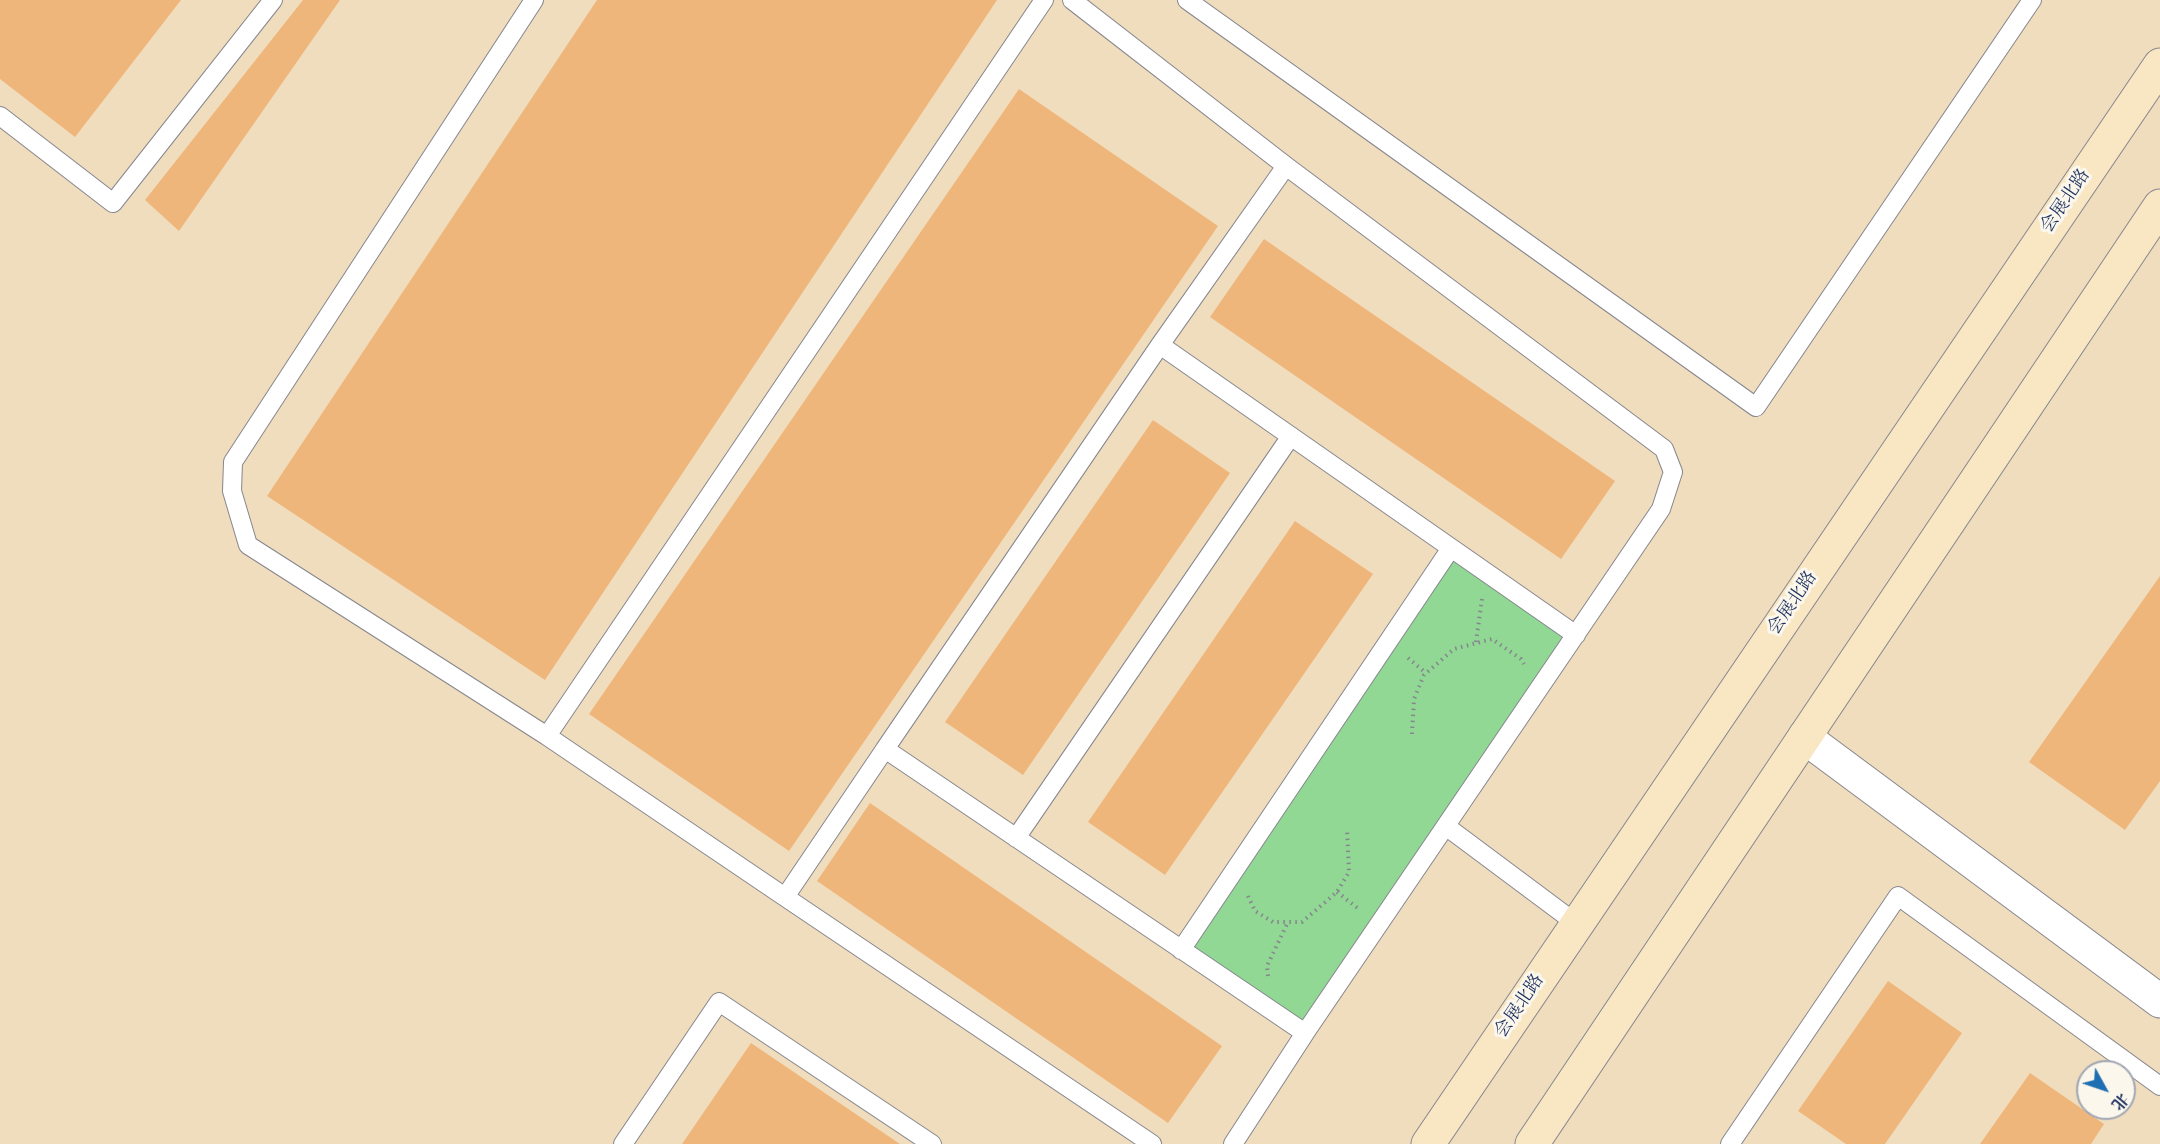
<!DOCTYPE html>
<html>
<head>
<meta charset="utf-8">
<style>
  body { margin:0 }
  #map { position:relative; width:2160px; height:1144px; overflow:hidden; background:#f0ddbd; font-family:"Sorts Mill Goudy","Noto Serif SC",serif }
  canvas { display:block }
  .north { position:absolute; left:2076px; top:1060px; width:60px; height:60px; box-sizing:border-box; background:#fbf7ec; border:2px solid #a1a7b3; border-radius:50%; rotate:130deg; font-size:16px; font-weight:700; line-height:24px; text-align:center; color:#1b2f5e }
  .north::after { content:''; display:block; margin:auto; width:21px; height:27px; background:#1f6fb2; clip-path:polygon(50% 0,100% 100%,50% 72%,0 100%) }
</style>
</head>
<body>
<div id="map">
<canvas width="2160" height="1144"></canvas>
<div class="north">北</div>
</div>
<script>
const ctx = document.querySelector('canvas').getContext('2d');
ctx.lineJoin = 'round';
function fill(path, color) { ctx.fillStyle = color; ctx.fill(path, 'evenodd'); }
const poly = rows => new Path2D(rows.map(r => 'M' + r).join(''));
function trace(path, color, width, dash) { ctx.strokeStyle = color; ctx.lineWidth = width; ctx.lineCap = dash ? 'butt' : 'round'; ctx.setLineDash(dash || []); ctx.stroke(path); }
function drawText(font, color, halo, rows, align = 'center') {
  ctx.font = font + ' "Sorts Mill Goudy","Noto Serif SC",serif'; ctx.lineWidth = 6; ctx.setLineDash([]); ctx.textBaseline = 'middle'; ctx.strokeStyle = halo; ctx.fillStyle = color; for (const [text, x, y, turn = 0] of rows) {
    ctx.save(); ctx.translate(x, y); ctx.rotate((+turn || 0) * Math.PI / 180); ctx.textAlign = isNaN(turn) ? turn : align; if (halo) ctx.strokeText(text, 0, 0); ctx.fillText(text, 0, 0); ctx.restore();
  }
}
fill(poly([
  [1451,548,1576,635,1305,1033,1181,950]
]), '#90d893');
fill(poly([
  [0,0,181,0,75,137,0,79],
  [303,0,340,0,179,231,145,200],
  [597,0,997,0,545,680,267,496],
  [1019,89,1218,226,789,851,589,714],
  [1264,239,1615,481,1561,559,1210,317],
  [1153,420,1230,473,1023,775,945,722],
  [1295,521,1373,574,1165,875,1088,822],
  [2160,576,2160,781,2125,830,2029,762],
  [870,803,1222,1046,1168,1123,817,881],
  [1888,981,1962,1033,1885,1144,1846,1144,1798,1111],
  [751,1043,900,1144,682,1144],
  [2030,1073,2104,1124,2091,1144,1980,1144]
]), '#efb67c');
const lane = poly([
  [534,0,233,462,232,491,248,545,547,736],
  [1044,0,547,736,785,897,885,749,1305,1033,1661,509,1673,472,1664,449,1286,166,1072,0],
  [1187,0,1756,407,2032,0],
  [0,116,113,203,273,0],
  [1160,345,1576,635],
  [885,749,1160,345,1286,166],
  [1447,827,1577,924],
  [1016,838,1291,436],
  [785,897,1152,1144],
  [1181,950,1451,548],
  [623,1144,719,1002,932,1144],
  [1233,1144,1305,1033],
  [1730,1144,1898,896,2160,1086]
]);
const street = poly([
  [1805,736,1815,745,2160,1001]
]);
const secondary = poly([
  [1428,1144,2160,65],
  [1532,1144,2160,206]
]);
trace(lane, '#86868e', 20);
trace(street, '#86868e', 35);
trace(secondary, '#86868e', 35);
trace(poly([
  [1476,642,1482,599],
  [1408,658,1426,673],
  [1412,734,1414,699,1424,675,1454,649,1492,639,1521,659,1524,664],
  [1337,892,1360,910],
  [1248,896,1255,911,1273,922,1302,922,1337,892,1349,872,1347,829],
  [1268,976,1267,966,1288,922]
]), '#86868e', 4, [1.5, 4.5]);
trace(lane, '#fff', 18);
trace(street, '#fff', 33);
trace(secondary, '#f9e7c3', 33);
drawText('18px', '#1b2f5e', '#fbf7ec', [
  ["会展北路",2067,202,-56],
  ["会展北路",1794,604,-56],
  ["会展北路",1521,1007,-56]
]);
</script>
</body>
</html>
